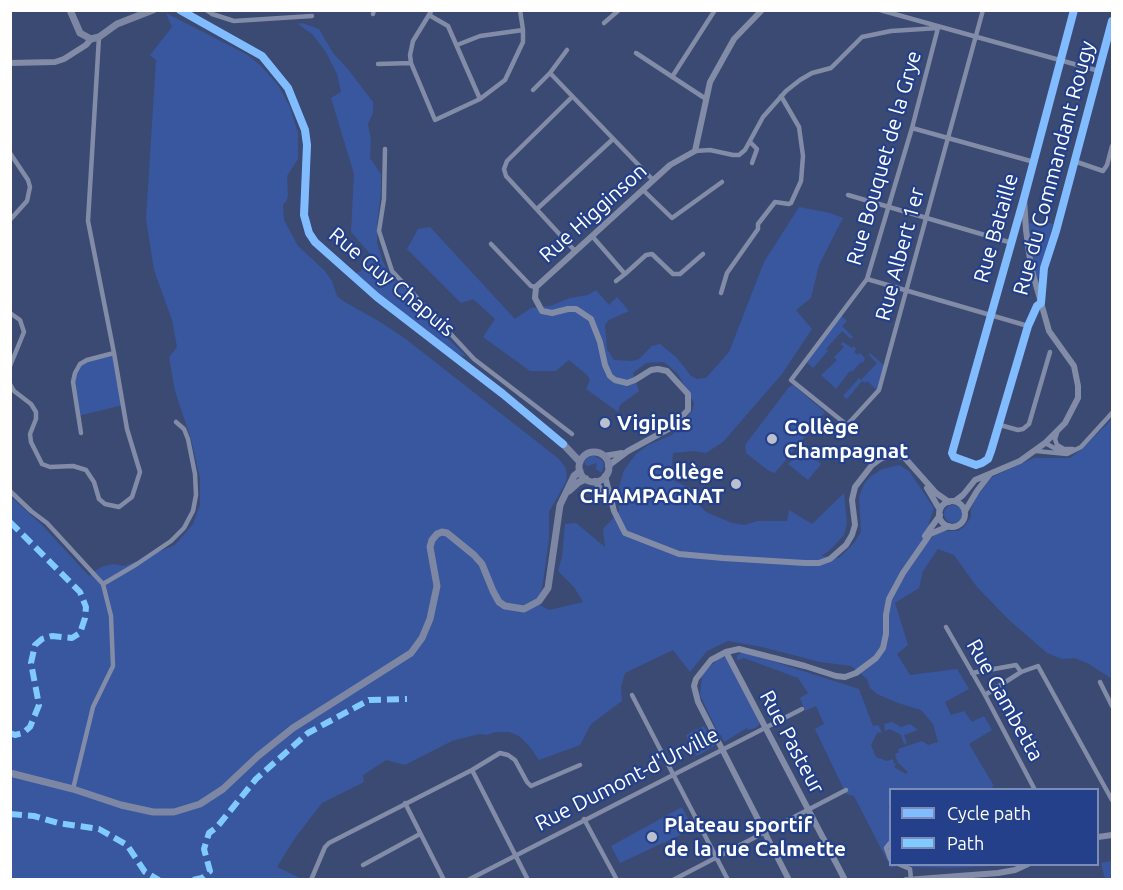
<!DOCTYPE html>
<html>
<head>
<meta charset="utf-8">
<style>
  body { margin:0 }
  #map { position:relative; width:1123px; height:890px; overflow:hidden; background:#3b4a73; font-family:Ubuntu,sans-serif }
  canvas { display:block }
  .frame { position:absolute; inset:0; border:12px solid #fff; pointer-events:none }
  .legend { position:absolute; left:889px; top:788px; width:210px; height:78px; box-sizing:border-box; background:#24408a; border:2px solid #7c8cb9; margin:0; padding:8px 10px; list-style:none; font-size:18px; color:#fff }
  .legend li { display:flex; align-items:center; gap:12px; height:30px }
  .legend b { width:30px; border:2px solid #7c8cb9 }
</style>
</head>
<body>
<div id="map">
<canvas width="1123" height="890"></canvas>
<div class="frame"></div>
<ul class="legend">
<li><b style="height:8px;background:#80bcff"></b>Cycle path</li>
<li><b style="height:8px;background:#80caff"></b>Path</li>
</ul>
</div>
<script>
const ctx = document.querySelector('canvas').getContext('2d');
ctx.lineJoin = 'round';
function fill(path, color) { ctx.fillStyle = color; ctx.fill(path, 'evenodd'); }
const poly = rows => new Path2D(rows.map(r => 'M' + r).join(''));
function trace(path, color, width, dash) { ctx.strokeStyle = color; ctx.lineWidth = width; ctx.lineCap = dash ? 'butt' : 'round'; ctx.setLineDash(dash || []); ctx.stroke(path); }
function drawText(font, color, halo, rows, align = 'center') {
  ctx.font = font + ' Ubuntu,sans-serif'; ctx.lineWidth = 4.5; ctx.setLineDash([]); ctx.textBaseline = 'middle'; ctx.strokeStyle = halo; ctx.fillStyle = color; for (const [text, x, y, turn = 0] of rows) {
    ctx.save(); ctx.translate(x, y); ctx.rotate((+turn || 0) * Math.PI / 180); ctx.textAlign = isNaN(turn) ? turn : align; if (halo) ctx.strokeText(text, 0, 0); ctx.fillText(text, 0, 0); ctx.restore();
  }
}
fill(poly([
  [166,13,246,54,260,65,278,85,290,107,298,133,298,159,287,176,288,195,287,200,283,205,284,220,298,246,324,270,332,281,337,296,343,301,382,323,407,340,559,459,565,467,567,474,566,482,549,512,549,539,542,589,537,599,540,605,549,610,583,602,574,587,558,571,562,557,565,524,576,523,605,547,603,529,619,512,617,494,624,470,636,454,648,445,672,435,693,410,694,403,678,374,664,362,646,363,633,373,639,391,620,405,618,412,586,389,590,380,587,375,569,360,556,371,530,371,483,337,495,319,473,299,461,303,407,249,418,229,430,227,515,319,531,308,550,306,570,298,588,295,596,290,609,305,617,297,629,311,609,320,605,325,607,349,614,360,632,361,639,359,652,346,660,344,677,358,691,376,697,379,706,378,729,352,764,262,799,207,830,213,843,218,819,265,811,298,796,310,812,329,782,374,723,442,706,453,693,451,673,453,671,479,691,489,700,506,706,512,732,523,744,525,757,521,787,521,789,510,812,524,844,493,847,523,844,535,829,551,821,556,839,558,854,543,861,532,859,497,864,484,870,477,882,469,899,465,909,471,934,508,929,523,929,541,934,535,945,531,958,531,964,527,971,517,971,509,976,498,992,477,1034,458,1070,458,1082,449,1112,419,1112,679,1089,664,1075,658,1062,659,1047,653,1009,620,977,587,954,555,938,549,923,571,919,588,895,603,908,645,897,654,910,675,957,669,969,689,945,702,951,715,964,711,972,722,984,716,992,730,969,744,994,786,989,790,890,790,890,804,888,808,890,810,890,864,900,865,891,868,854,796,846,794,815,729,824,724,816,706,805,711,800,698,808,693,798,678,744,658,737,660,737,655,744,652,859,689,873,726,878,725,882,732,877,733,871,745,876,757,887,761,893,759,894,764,897,763,894,767,906,774,908,772,898,763,895,754,899,752,898,749,922,741,928,745,938,742,933,724,921,710,898,703,877,694,870,688,867,679,851,666,820,662,762,647,728,641,707,651,690,672,673,650,625,673,621,687,622,701,591,724,580,745,539,760,530,747,519,736,509,732,495,732,487,735,479,734,452,741,405,765,386,760,363,775,364,782,322,803,295,838,277,867,302,879,11,879,10,771,13,770,10,769,10,496,43,526,89,576,101,567,113,564,125,566,175,545,193,524,200,505,200,478,191,439,175,391,169,357,177,347,172,320,154,270,146,219,156,60,150,55,172,27],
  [302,23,319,29,333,53,347,68,373,102,373,113,368,124,371,139,370,158,381,174,381,192,377,224,377,243,383,262,389,273,404,289,408,289,442,325,441,332,467,357,449,352,352,275,361,271,372,256,351,232,354,174,331,98,341,92,337,74,326,52,312,34,298,24],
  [1042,221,1053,224,1037,282,1026,224],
  [839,314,847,321,842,326,853,337,851,339,842,331,826,349,828,351,813,368,805,361],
  [843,342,852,348,854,346,856,349,854,352,858,355,860,353,865,358,863,363,861,362,852,372,850,371,836,389,821,375,837,360,834,357,844,347,841,344],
  [114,353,123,405,78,416,75,394,75,373,80,364],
  [870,353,886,367,878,391,867,381,865,383,862,381,847,399,843,396,859,378,861,380,877,363,869,355],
  [793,385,825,412,775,473,769,471,746,453,745,445,789,387],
  [802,448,821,464,808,480,788,464],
  [591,456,595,456,602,460,604,464,602,473,596,469,597,463,587,466,585,464,584,461],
  '944 514a9 9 0 1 1 18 0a9 9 0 1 1-18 0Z',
  [721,657,727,658,759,722,759,725,755,728,748,730,747,728,724,742,721,735,719,735,700,695,702,676,707,669],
  [892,722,901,727,910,724,918,730,904,735,907,743,904,744,901,735,890,729,885,731,884,724],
  [704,726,714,746,697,756,686,735],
  [682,807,693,829,620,863,611,846],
  [1111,861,1112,879,1105,879,1101,863],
  [904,865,1012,865,951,868,912,867]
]), '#38579f');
trace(poly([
  [206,10,212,14,234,21,312,16],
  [432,10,413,41,410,55,411,63,435,120,480,99,505,80,523,42,523,30,520,10],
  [880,10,1099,71],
  [373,14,374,10],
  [429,15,448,26,480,99],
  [604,23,619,10],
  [938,28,912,128,867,279,791,380,847,425,879,390,983,10],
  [99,37,88,221,114,353],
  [457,45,480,36,523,30],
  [636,53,706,99],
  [378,64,411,63],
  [550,73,567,50],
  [672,77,715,10],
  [533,90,550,73,653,180],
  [572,97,507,161,504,169,506,176,575,251],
  [912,128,1034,162],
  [750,142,757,149,752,163],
  [385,149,384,199,379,231,392,271,474,359,572,434],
  [695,151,710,150,733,155,739,155,745,150,763,117,786,91,800,80,812,73,831,68,862,37,891,31,938,28],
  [10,153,28,180,30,187,27,201,10,220],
  [1074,161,1103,171,1107,165,1112,146],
  [643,190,672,218,722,182],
  [848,195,1012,243],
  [1023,203,952,453,954,457,976,465,982,463,988,459,1028,326,1037,306,1041,303],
  [537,209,613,139],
  [592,236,625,274,646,255,652,254,673,274,680,274,703,254],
  [491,244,531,286,536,287],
  [867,279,1028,326],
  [616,281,625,274],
  [721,293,727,273,758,229,758,224,775,202,789,204,791,203,801,181,803,156,799,127,781,96],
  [10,313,20,320,24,332,10,366],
  [10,384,14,391,31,404,36,412,36,419,30,434,31,442,42,464,50,467,73,466,86,470,94,482,99,499,105,504,119,507,132,497,140,472,127,429,114,353,87,360,80,364,75,373,73,382,81,433],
  [1000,425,1018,430,1023,429,1029,424,1050,352],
  [1057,433,1055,439,1057,445,1064,449,1073,449],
  [1045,443,1056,449,1065,451],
  [1036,451,1067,454,1081,447,1112,413],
  [10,491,31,511,47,523,103,584,111,616,113,666,93,707,73,789],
  [103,584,137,564,171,541,184,528,193,511,196,495,195,474,188,439,184,429,176,422],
  [946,627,985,695,1035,790],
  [972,673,1016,665,1021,672],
  [1100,682,1112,706],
  [632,695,728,880],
  [985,695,1021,672,1038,666,1112,800],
  [472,770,528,880],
  [405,803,444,880],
  [584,819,617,880],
  [890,843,886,848,890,859],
  [898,864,910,869,911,879],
  [363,865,420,834],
  [311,880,325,847,329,843,472,770,500,753,508,755,515,760,527,782,531,786,580,765],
  [468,880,802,709],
  [673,880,846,790]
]), '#828ca7', 4.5);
trace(poly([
  [10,63,55,62,64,59,86,45,91,39],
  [1042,296,1044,268,1056,231,1112,21],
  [604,456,622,453],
  [608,466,628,451,672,427,688,410,688,394,667,371,658,369,651,370,635,380,627,383,615,380,610,376,605,365,600,342,591,319,576,309,568,309,552,313,542,311,535,298,536,287,670,165,695,151,710,82,734,39,762,10],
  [605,476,614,511,625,533,679,554,723,558,805,563,819,563,830,559,846,545,852,535,855,525,852,500,855,487,872,465,880,459,892,455,904,457,936,493,949,502],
  [595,481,608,501],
  [927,488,940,510],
  [955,501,963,495,975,480,1020,461,1045,443,1065,423,1078,398,1078,386,1074,366,1049,331,1031,267,1026,230,1024,198,1074,10],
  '939 514a13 13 0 1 1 26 0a13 13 0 1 1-26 0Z',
  [965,511,977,491,990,474],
  [925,536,940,515],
  [726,652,845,880],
  [1098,837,1112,835],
  [789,880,698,702,694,686,696,679,711,660,726,652,739,649,805,666,836,676,845,677,856,673,876,658,883,648,886,634,886,615,889,599,903,573,930,534,949,526],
  [906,880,998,873,1015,870,1028,864]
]), '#828ca7', 6);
trace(poly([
  [70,10,80,33,91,39,99,37,117,24,153,10],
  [180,10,262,56,288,88,305,130,307,145,304,215,309,233,315,242,377,297,503,394,563,444,580,462],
  '579 467a15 15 0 1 1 30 0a15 15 0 1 1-30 0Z',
  [569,491,579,482,586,479],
  [10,773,73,789,121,805,153,812,174,812,200,804,223,789,258,756,293,728,411,653,422,638,430,619,437,586,430,547,432,540,437,534,442,532,447,533,474,555,482,564,493,591,499,602,505,606,524,609,539,601,548,588,560,505,574,476,580,471]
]), '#7d87a3', 7);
trace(poly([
  [10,522,80,592,86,607,85,618,80,633,72,638,52,636,42,639,35,645,31,663,39,705,30,727,23,733,15,735,10,733],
  [10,814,34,816,58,823,99,829,127,845,145,872,159,880],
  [193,880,202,878,210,871,204,849,209,833,217,827,256,779,308,733,369,700,407,699]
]), '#80caff', 6, [12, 6]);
trace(poly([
  [180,10,262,56,288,88,305,130,307,145,304,215,309,233,315,242,377,297,503,394,563,444],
  [1074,10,1024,198,952,453,954,457,976,465,982,463,988,459,991,451,1028,326,1037,306,1041,303,1044,268,1056,231,1112,21]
]), '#80bcff', 8);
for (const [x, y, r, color] of [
  [605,423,6,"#bac0ce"],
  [772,439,6,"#bac0ce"],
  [736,484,6,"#bac0ce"],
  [652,837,6,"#bac0ce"]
]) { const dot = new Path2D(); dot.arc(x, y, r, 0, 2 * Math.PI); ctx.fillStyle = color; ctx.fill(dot); trace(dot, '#24408a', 2); }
drawText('21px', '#fff', '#24408a', [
  ["Rue Bouquet de la Grye",884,158,-74],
  ["Rue du Commandant Rougy",1054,168,-75],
  ["Rue Higginson",593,213,-42],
  ["Rue Bataille",996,228,-74],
  ["Rue Albert 1er",900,254,-75],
  ["Rue Guy Chapuis",392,282,40],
  ["Rue Gambetta",1005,700,61],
  ["Rue Pasteur",792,742,62],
  ["Rue Dumont-d'Urville",627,779,-27]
]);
drawText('bold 21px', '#fff', '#24408a', [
  ["Vigiplis",617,423],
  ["Collège",784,427],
  ["Champagnat",784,451],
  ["Collège",724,472,"right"],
  ["CHAMPAGNAT",724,496,"right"],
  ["Plateau sportif",664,825],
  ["de la rue Calmette",664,849]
], 'left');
</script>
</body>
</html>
